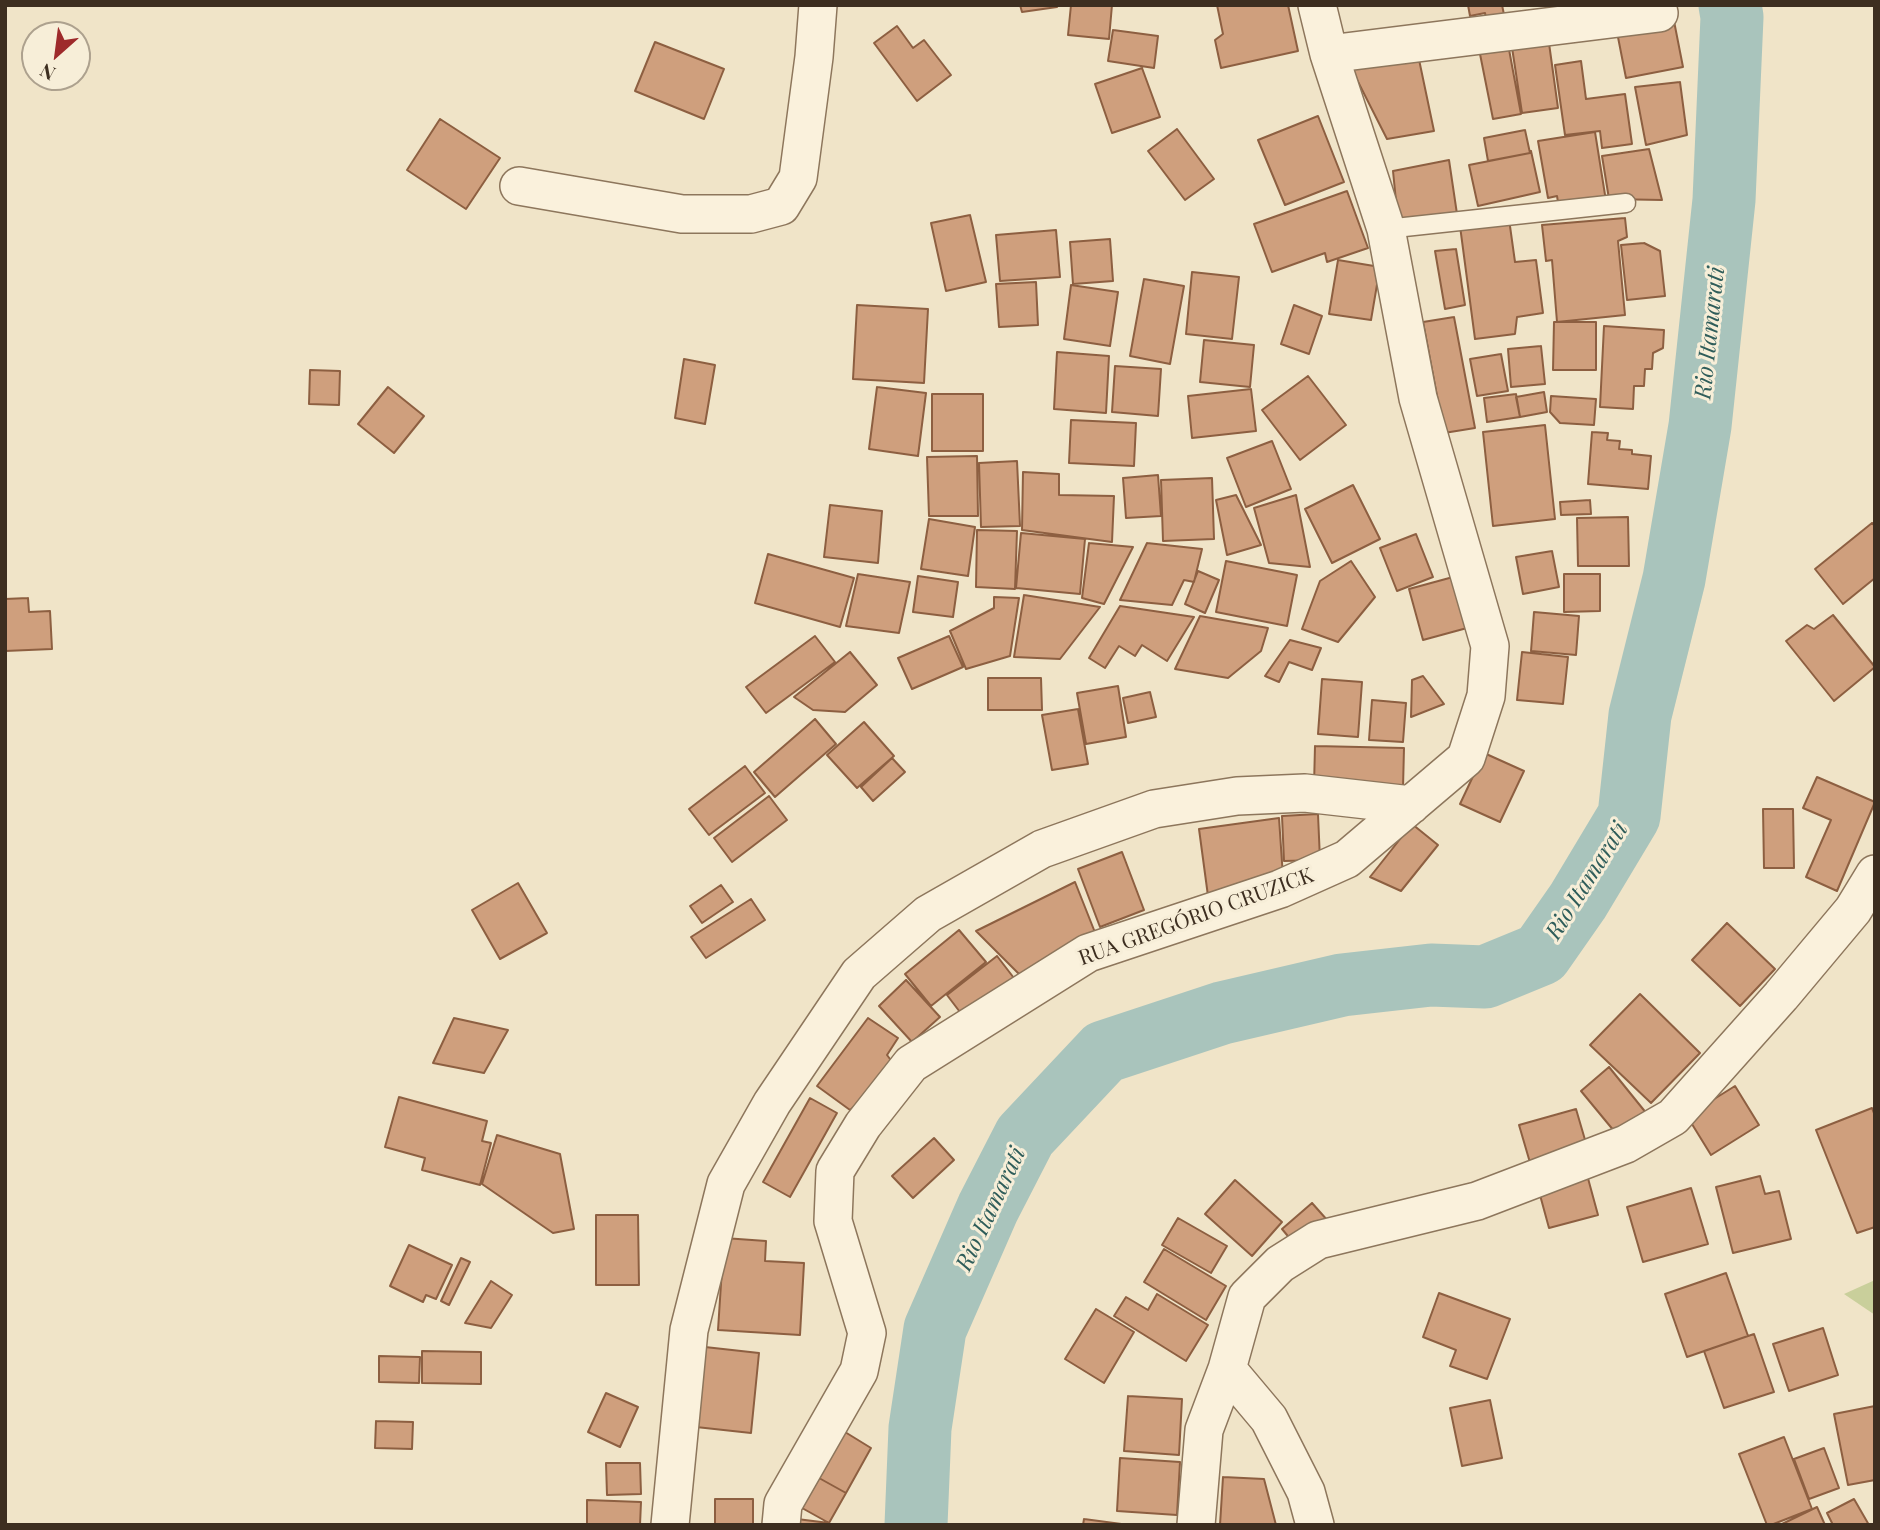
<!DOCTYPE html>
<html>
<head>
<meta charset="utf-8">
<style>
  body { margin:0 }
  #map { position:relative; width:1880px; height:1530px; overflow:hidden; background:#f0e4c8; font-family:"Playfair Display",serif }
  canvas { display:block }
  .frame { position:absolute; inset:0; border:7px solid #3d2e20; pointer-events:none }
  .north { position:absolute; left:21px; top:21px; width:70px; height:70px; box-sizing:border-box; background:#f7eed8; border:2px solid #ada18e; border-radius:50%; rotate:208deg; font-size:19px; font-weight:700; line-height:28px; text-align:center; color:#3d2e20 }
  .north::after { content:''; display:block; margin:auto; width:24px; height:32px; background:#9e2a2b; clip-path:polygon(50% 0,100% 100%,50% 72%,0 100%) }
</style>
</head>
<body>
<div id="map">
<canvas width="1880" height="1530"></canvas>
<div class="frame"></div>
<div class="north">N</div>
</div>
<script>
const ctx = document.querySelector('canvas').getContext('2d');
ctx.lineJoin = 'round';
function fill(path, color) { ctx.fillStyle = color; ctx.fill(path, 'evenodd'); }
const poly = rows => new Path2D(rows.map(r => 'M' + r).join(''));
function trace(path, color, width, dash) { ctx.strokeStyle = color; ctx.lineWidth = width; ctx.lineCap = dash ? 'butt' : 'round'; ctx.setLineDash(dash || []); ctx.stroke(path); }
function drawText(font, color, halo, rows, align = 'center') {
  ctx.font = font + ' "Playfair Display",serif'; ctx.lineWidth = 6; ctx.setLineDash([]); ctx.textBaseline = 'middle'; ctx.strokeStyle = halo; ctx.fillStyle = color; for (const [text, x, y, turn = 0] of rows) {
    ctx.save(); ctx.translate(x, y); ctx.rotate((+turn || 0) * Math.PI / 180); ctx.textAlign = isNaN(turn) ? turn : align; if (halo) ctx.strokeText(text, 0, 0); ctx.fillText(text, 0, 0); ctx.restore();
  }
}
fill(poly([
  [1875,1280,1875,1315,1844,1294]
]), '#c9cf9b');
trace(poly([
  [916,1525,920,1428,935,1329,988,1208,1025,1136,1104,1052,1222,1013,1342,985,1431,975,1485,977,1541,954,1578,901,1629,816,1640,715,1674,579,1700,426,1724,200,1732,17,1730,5]
]), '#a9c4bc', 63);
const building = poly([
  [1020,5,1057,5,1057,7,1022,12,1020,5],
  [1071,5,1112,5,1109,39,1068,35,1071,5],
  [1217,5,1288,5,1298,51,1221,68,1215,40,1223,34,1217,5],
  [1468,5,1502,5,1507,29,1489,33,1485,13,1470,16,1468,5],
  [1673,16,1683,67,1626,78,1616,27,1673,16],
  [897,26,913,48,924,40,951,75,917,101,874,43,897,26],
  [1113,30,1158,36,1154,68,1108,61,1113,30],
  [1548,36,1558,108,1522,113,1511,41,1548,36],
  [655,42,724,69,704,119,635,91,655,42],
  [1508,44,1521,114,1493,119,1479,49,1508,44],
  [1417,50,1434,131,1387,139,1347,60,1417,50],
  [1581,61,1586,99,1625,94,1632,144,1602,148,1600,131,1565,135,1555,65,1581,61],
  [1142,68,1160,117,1112,133,1095,84,1142,68],
  [1680,82,1687,135,1646,145,1635,87,1680,82],
  [1318,116,1344,182,1285,205,1258,140,1318,116],
  [440,119,500,158,466,209,407,170,440,119],
  [1177,129,1214,179,1185,200,1148,151,1177,129],
  [1525,130,1530,153,1488,161,1484,138,1525,130],
  [1595,132,1606,201,1559,208,1557,196,1548,198,1538,141,1595,132],
  [1649,149,1662,200,1609,199,1602,156,1649,149],
  [1531,151,1540,192,1478,206,1469,165,1530,153,1531,151],
  [1449,160,1457,214,1398,221,1393,171,1449,160],
  [1347,191,1368,248,1327,262,1325,253,1272,272,1254,224,1347,191],
  [970,215,986,282,946,291,931,223,970,215],
  [1625,218,1627,237,1618,241,1625,315,1557,322,1552,260,1546,261,1542,225,1625,218],
  [1509,219,1515,262,1536,260,1543,313,1517,317,1515,334,1475,339,1460,226,1509,219],
  [1056,230,1060,277,1000,281,996,235,1056,230],
  [1110,239,1113,281,1073,284,1070,242,1110,239],
  [1644,243,1660,251,1665,296,1627,300,1621,245,1644,243],
  [1456,249,1465,305,1445,309,1435,251,1456,249],
  [1338,260,1380,267,1371,320,1329,314,1338,260],
  [1192,272,1239,277,1232,339,1186,334,1192,272],
  [1144,279,1184,286,1170,364,1130,356,1144,279],
  [1036,282,1038,325,999,327,996,284,1036,282],
  [1071,285,1118,292,1110,346,1064,339,1071,285],
  [857,305,928,309,924,383,853,379,857,305],
  [1294,305,1322,316,1309,354,1281,344,1294,305],
  [1454,317,1475,428,1444,433,1423,322,1454,317],
  [1554,322,1596,322,1596,370,1553,370,1554,322],
  [1604,326,1664,330,1663,348,1653,353,1652,369,1645,369,1644,386,1634,386,1633,409,1600,407,1604,326],
  [1204,340,1254,345,1250,387,1200,382,1204,340],
  [1541,346,1545,384,1511,387,1508,349,1541,346],
  [1057,352,1109,356,1106,413,1054,409,1057,352],
  [1501,354,1508,391,1477,396,1470,359,1501,354],
  [684,359,715,365,705,424,675,418,684,359],
  [1115,366,1161,369,1158,416,1112,412,1115,366],
  [310,370,340,371,339,405,309,404,310,370],
  [1308,376,1346,425,1300,460,1262,410,1308,376],
  [388,387,424,416,394,453,358,424,388,387],
  [877,387,926,393,918,456,869,449,877,387],
  [1251,389,1256,431,1192,438,1188,396,1251,389],
  [1544,392,1547,412,1520,417,1516,397,1544,392],
  [932,394,983,394,983,451,932,451,932,394],
  [1516,394,1520,417,1487,422,1484,398,1516,394],
  [1551,396,1596,399,1594,425,1560,423,1550,412,1551,396],
  [1071,420,1136,423,1134,466,1069,463,1071,420],
  [1545,425,1555,519,1493,526,1483,432,1545,425],
  [1592,432,1608,433,1607,440,1620,441,1619,449,1632,450,1632,454,1651,456,1648,489,1588,484,1592,432],
  [1272,441,1291,489,1246,507,1227,458,1272,441],
  [977,456,978,516,929,516,927,457,977,456],
  [1017,461,1020,526,981,527,979,463,1017,461],
  [1023,472,1059,474,1059,495,1114,496,1112,542,1022,530,1023,472],
  [1158,475,1161,516,1126,518,1123,478,1158,475],
  [1212,478,1214,539,1163,541,1161,480,1212,478],
  [1353,485,1380,539,1332,563,1305,509,1353,485],
  [1236,495,1261,545,1227,555,1216,500,1236,495],
  [1296,495,1310,567,1269,563,1254,508,1296,495],
  [1590,500,1591,514,1561,515,1560,502,1590,500],
  [830,505,882,511,878,563,824,557,830,505],
  [1628,517,1629,566,1578,566,1577,518,1628,517],
  [929,519,975,527,968,576,921,569,929,519],
  [1872,523,1875,526,1875,578,1843,604,1815,569,1872,523],
  [977,530,1017,531,1015,589,976,587,977,530],
  [1021,533,1085,539,1080,594,1016,588,1021,533],
  [1416,534,1433,577,1397,591,1380,548,1416,534],
  [1089,543,1133,547,1104,604,1082,598,1089,543],
  [1147,543,1202,549,1194,582,1184,580,1172,605,1120,600,1147,543],
  [1552,551,1559,587,1523,594,1516,557,1552,551],
  [768,554,854,578,840,627,755,603,768,554],
  [1226,561,1297,575,1287,626,1216,612,1226,561],
  [1351,561,1375,597,1338,642,1302,629,1320,581,1351,561],
  [1198,571,1219,580,1205,613,1185,604,1198,571],
  [858,574,910,582,899,633,846,626,858,574],
  [1564,574,1600,574,1600,611,1564,612,1564,574],
  [918,576,958,582,953,617,913,612,918,576],
  [1453,577,1467,628,1423,640,1409,589,1453,577],
  [1024,595,1100,607,1060,659,1014,657,1024,595],
  [994,597,1019,598,1010,656,966,669,950,631,994,608,994,597],
  [28,598,29,612,50,611,52,649,5,651,5,599,28,598],
  [1120,606,1194,617,1167,661,1142,645,1135,656,1119,646,1105,668,1089,658,1120,606],
  [1534,612,1579,616,1576,655,1531,651,1534,612],
  [1833,615,1875,667,1834,701,1786,641,1807,625,1814,629,1833,615],
  [1200,616,1268,628,1261,651,1228,678,1175,669,1200,616],
  [815,636,835,662,766,713,746,687,815,636],
  [949,636,963,667,912,689,898,658,949,636],
  [1290,640,1321,648,1312,670,1289,662,1279,682,1265,676,1290,640],
  [850,652,877,685,845,712,813,710,794,697,850,652],
  [1522,652,1568,657,1563,704,1517,700,1522,652],
  [1423,676,1444,704,1411,717,1412,680,1423,676],
  [988,678,1041,678,1042,710,988,710,988,678],
  [1322,679,1362,682,1358,737,1318,734,1322,679],
  [1118,686,1126,737,1086,744,1077,693,1118,686],
  [1150,692,1156,717,1128,723,1123,698,1150,692],
  [1372,700,1406,703,1403,742,1369,740,1372,700],
  [1078,709,1088,764,1052,770,1042,715,1078,709],
  [815,719,836,744,775,797,754,772,815,719],
  [864,722,894,756,857,788,827,755,864,722],
  [1315,746,1404,748,1403,788,1314,786,1315,746],
  [1484,753,1524,771,1500,822,1460,804,1484,753],
  [892,758,905,772,873,801,861,787,892,758],
  [745,766,765,793,709,835,689,809,745,766],
  [1817,777,1875,802,1837,891,1806,877,1831,820,1803,808,1817,777],
  [769,796,787,820,732,862,714,838,769,796],
  [1763,809,1793,809,1794,868,1764,868,1763,809],
  [1318,814,1320,860,1284,861,1282,816,1318,814],
  [1279,818,1283,877,1208,896,1199,829,1279,818],
  [1412,824,1438,845,1401,891,1370,877,1412,824],
  [1122,852,1144,910,1100,927,1078,869,1122,852],
  [1075,882,1096,935,1023,978,976,931,1075,882],
  [518,883,547,933,500,959,472,910,518,883],
  [721,885,733,902,702,923,690,906,721,885],
  [751,899,765,920,706,958,691,937,751,899],
  [1727,923,1775,969,1740,1006,1692,960,1727,923],
  [959,930,986,962,931,1006,905,974,959,930],
  [997,956,1017,982,966,1020,947,995,997,956],
  [906,980,940,1017,912,1042,879,1006,906,980],
  [1640,994,1700,1053,1651,1103,1590,1045,1640,994],
  [454,1018,508,1030,484,1073,433,1063,454,1018],
  [868,1018,898,1038,887,1055,899,1071,850,1110,817,1086,868,1018],
  [1609,1067,1647,1114,1619,1137,1581,1091,1609,1067],
  [1735,1086,1759,1125,1711,1155,1687,1116,1735,1086],
  [399,1097,487,1121,482,1141,491,1143,480,1185,422,1170,425,1158,385,1147,399,1097],
  [810,1098,837,1113,790,1197,763,1182,810,1098],
  [1872,1108,1875,1116,1875,1227,1857,1233,1816,1130,1872,1108],
  [1576,1109,1588,1150,1531,1166,1519,1125,1576,1109],
  [497,1135,560,1154,574,1229,553,1233,482,1184,497,1135],
  [934,1138,954,1160,913,1198,892,1176,934,1138],
  [1586,1171,1598,1215,1549,1228,1537,1184,1586,1171],
  [1760,1176,1765,1194,1779,1191,1791,1239,1733,1253,1716,1187,1760,1176],
  [1235,1180,1282,1222,1252,1256,1205,1214,1235,1180],
  [1691,1188,1708,1244,1643,1262,1627,1207,1691,1188],
  [1312,1203,1328,1221,1297,1247,1282,1229,1312,1203],
  [596,1215,638,1215,639,1285,596,1285,596,1215],
  [1178,1218,1227,1246,1211,1273,1162,1245,1178,1218],
  [724,1238,766,1241,765,1261,804,1263,800,1335,718,1330,724,1238],
  [409,1245,452,1265,436,1299,426,1295,423,1302,390,1286,409,1245],
  [1164,1249,1226,1286,1206,1320,1144,1282,1164,1249],
  [461,1258,470,1262,449,1305,441,1301,461,1258],
  [1726,1273,1748,1336,1687,1357,1665,1294,1726,1273],
  [491,1281,512,1295,491,1328,465,1323,491,1281],
  [1439,1293,1510,1319,1487,1379,1450,1366,1456,1350,1423,1337,1439,1293],
  [1157,1294,1208,1325,1186,1361,1114,1316,1126,1297,1148,1310,1157,1294],
  [1096,1309,1134,1332,1104,1383,1065,1359,1096,1309],
  [1823,1328,1838,1375,1789,1391,1773,1344,1823,1328],
  [1754,1334,1774,1392,1724,1408,1704,1351,1754,1334],
  [705,1347,759,1353,751,1433,696,1427,705,1347],
  [422,1351,481,1352,481,1384,422,1383,422,1351],
  [379,1356,420,1357,419,1383,379,1382,379,1356],
  [606,1393,638,1407,620,1447,588,1432,606,1393],
  [1128,1396,1182,1399,1179,1455,1124,1451,1128,1396],
  [1490,1400,1502,1458,1462,1466,1450,1408,1490,1400],
  [1875,1406,1875,1480,1848,1485,1834,1414,1875,1406],
  [376,1421,413,1422,412,1449,375,1448,376,1421],
  [845,1432,871,1448,846,1493,819,1478,845,1432],
  [1784,1437,1812,1509,1771,1525,1767,1525,1739,1454,1784,1437],
  [1824,1448,1839,1488,1809,1499,1794,1459,1824,1448],
  [1120,1458,1180,1462,1177,1515,1117,1511,1120,1458],
  [606,1463,640,1463,641,1494,607,1495,606,1463],
  [1223,1477,1264,1479,1276,1525,1220,1525,1223,1477],
  [819,1478,846,1493,829,1523,802,1508,819,1478],
  [715,1499,753,1499,753,1525,715,1525,715,1499],
  [1854,1499,1869,1525,1833,1525,1827,1513,1854,1499],
  [587,1500,641,1502,640,1525,587,1525,587,1500],
  [1817,1507,1825,1525,1780,1525,1817,1507],
  [797,1519,829,1523,829,1525,796,1525,797,1519],
  [1084,1519,1129,1525,1083,1525,1084,1519]
]);
fill(building, '#cf9f7d');
trace(building, '#8d5f41', 2);
const lane = poly([
  [1386,229,1626,203]
]);
const street = poly([
  [1329,54,1659,13],
  [519,186,682,214,751,214,781,206,798,178,814,57,818,5],
  [1227,1369,1269,1419,1306,1492,1315,1525],
  [670,1525,689,1330,726,1184,772,1103,859,974,928,914,1042,849,1154,809,1237,796,1305,793,1411,805],
  [781,1525,783,1504,859,1371,867,1333,833,1221,835,1171,863,1125,911,1064,1088,953,1280,889,1347,859,1466,758,1486,696,1490,646,1418,398,1386,229,1329,54,1317,5],
  [1196,1525,1204,1430,1227,1369,1247,1297,1280,1264,1318,1240,1477,1201,1626,1144,1673,1117,1781,996,1853,910,1875,874]
]);
trace(lane, '#8d765c', 21);
trace(street, '#8d765c', 40);
trace(lane, '#faf1dc', 18);
trace(street, '#faf1dc', 37);
drawText('21px', '#3d2e20', '#f7eed8', [
  ["RUA GREGÓRIO CRUZICK",1196,917,-20]
]);
drawText('italic 23px', '#2f5d5a', '#f7eed8', [
  ["Rio Itamarati",1710,333,-84],
  ["Rio Itamarati",1587,881,-58],
  ["Rio Itamarati",991,1209,-65]
]);
</script>
</body>
</html>
